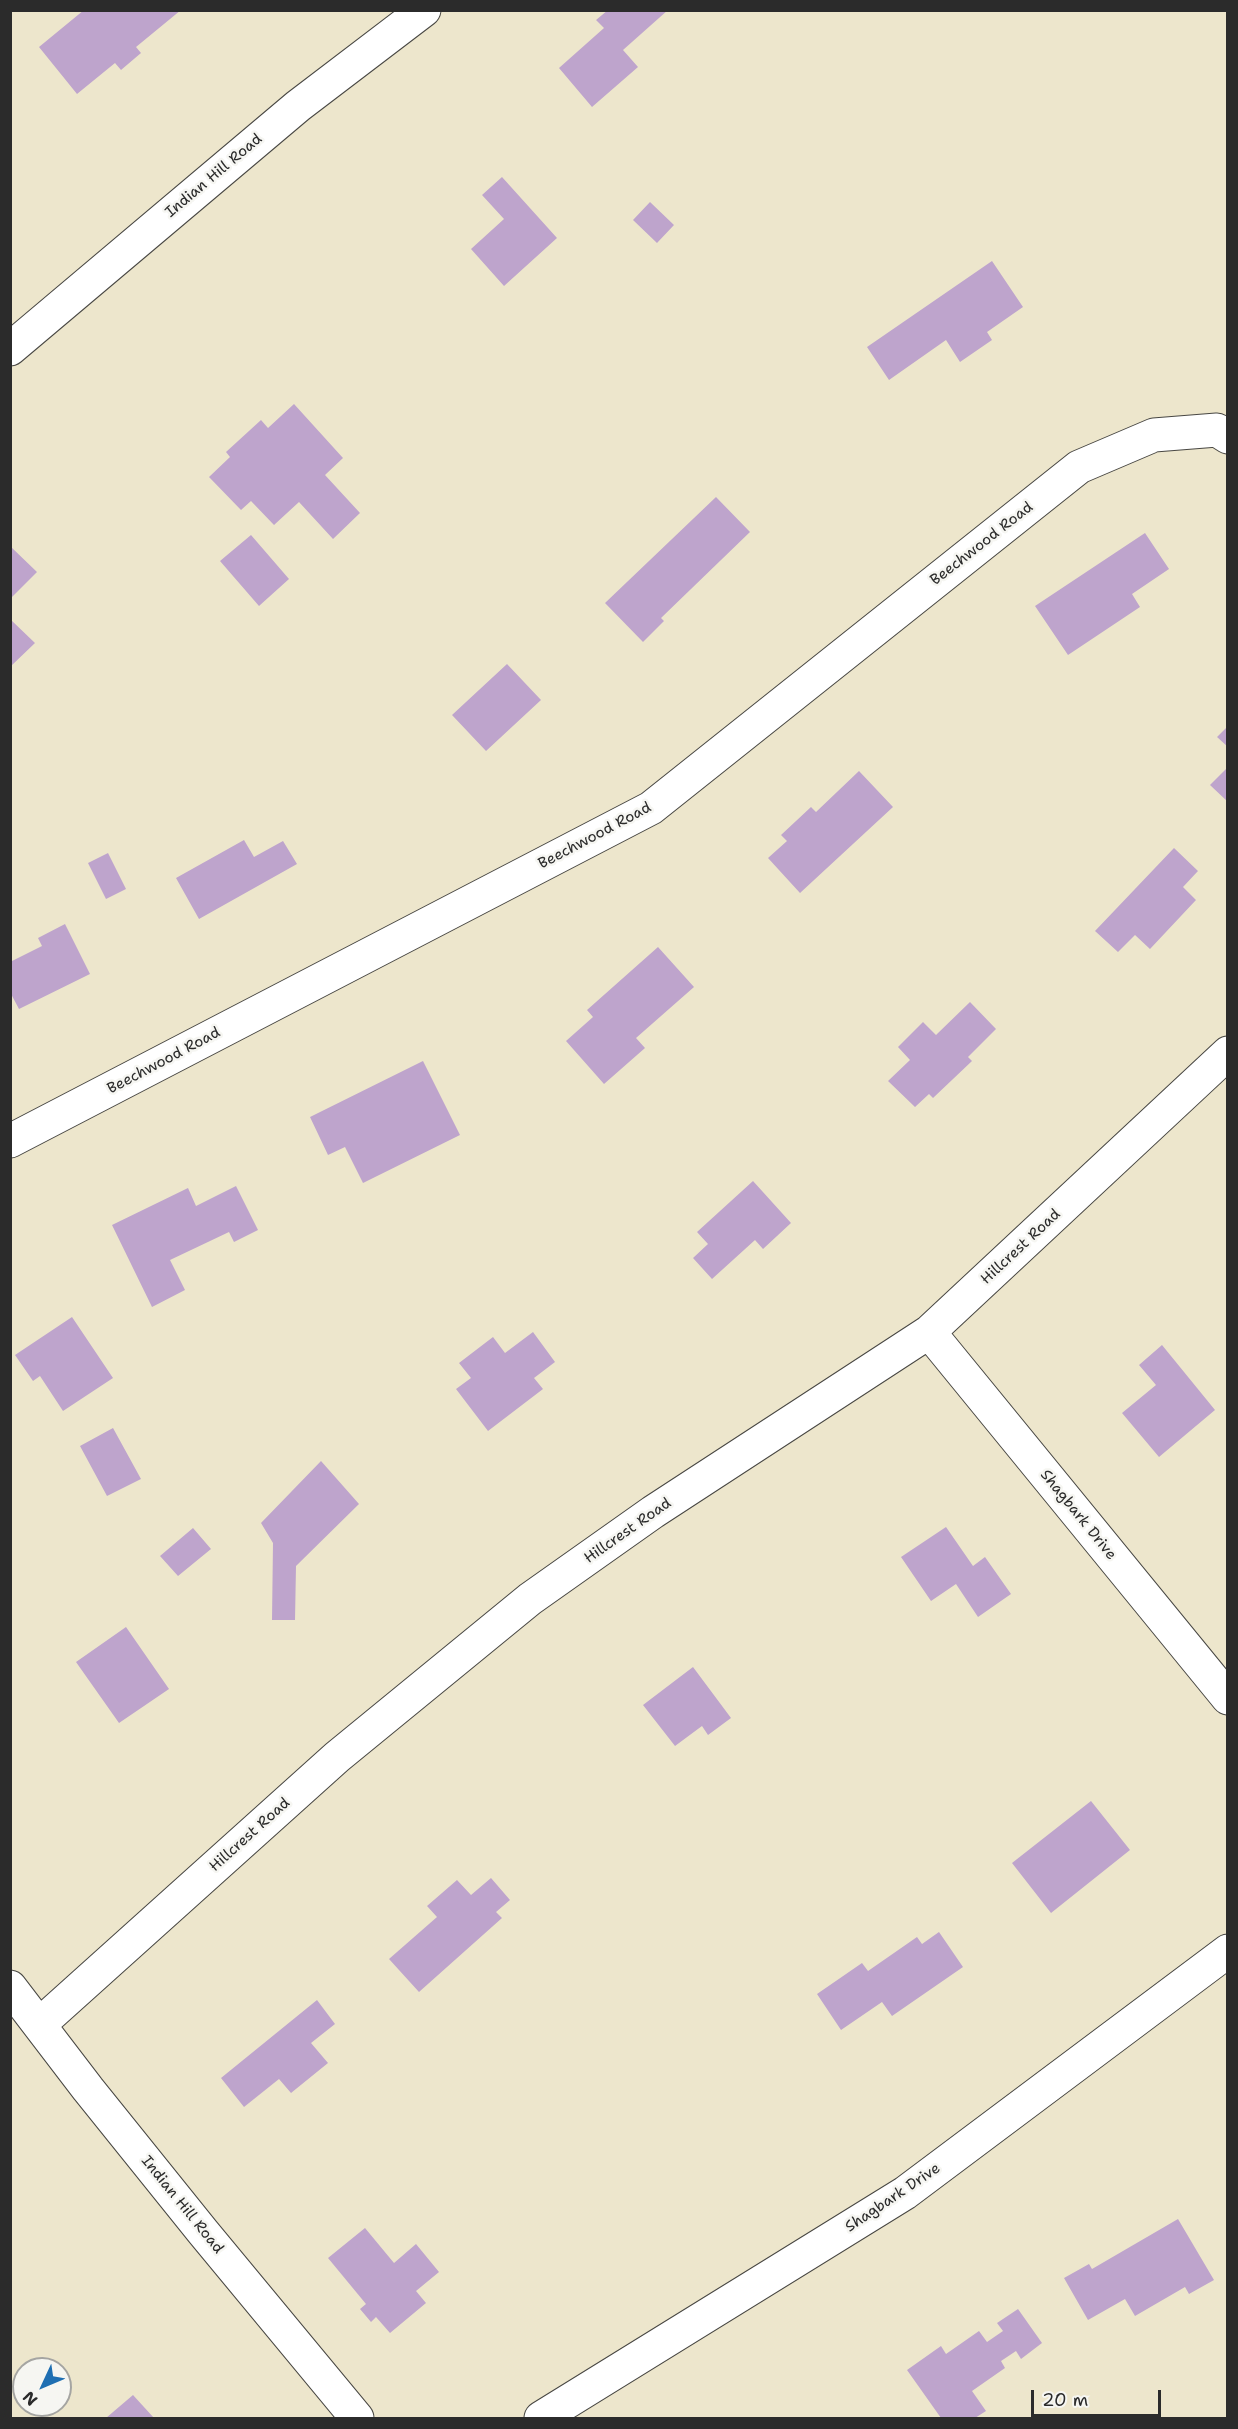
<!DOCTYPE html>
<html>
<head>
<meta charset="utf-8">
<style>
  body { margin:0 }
  #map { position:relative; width:1238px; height:2429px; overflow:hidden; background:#ede6cc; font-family:"Shantell Sans",sans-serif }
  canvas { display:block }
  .frame { position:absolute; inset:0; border:12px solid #2b2b2b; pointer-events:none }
  .north { position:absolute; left:12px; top:2357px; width:60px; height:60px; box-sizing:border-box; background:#f6f6f2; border:2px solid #a5a5a2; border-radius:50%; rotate:226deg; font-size:16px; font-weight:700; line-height:24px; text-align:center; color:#2b2b2b }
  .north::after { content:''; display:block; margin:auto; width:21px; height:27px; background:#1f6fb2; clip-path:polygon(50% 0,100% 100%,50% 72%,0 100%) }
  .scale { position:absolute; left:1031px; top:2390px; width:130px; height:27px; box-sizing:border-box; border:3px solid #2b2b2b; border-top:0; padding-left:8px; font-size:18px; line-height:21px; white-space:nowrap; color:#2b2b2b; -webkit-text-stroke:4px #f6f6f2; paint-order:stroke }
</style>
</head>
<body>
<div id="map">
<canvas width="1238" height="2429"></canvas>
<div class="frame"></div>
<div class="north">N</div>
<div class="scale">20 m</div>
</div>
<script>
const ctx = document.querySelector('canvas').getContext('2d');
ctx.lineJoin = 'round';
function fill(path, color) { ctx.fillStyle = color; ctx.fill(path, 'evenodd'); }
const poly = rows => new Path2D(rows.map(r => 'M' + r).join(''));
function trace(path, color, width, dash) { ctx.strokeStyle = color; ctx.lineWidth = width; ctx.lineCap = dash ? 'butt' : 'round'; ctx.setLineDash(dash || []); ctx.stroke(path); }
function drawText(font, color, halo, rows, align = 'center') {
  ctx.font = font + ' "Shantell Sans",sans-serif'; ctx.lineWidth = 5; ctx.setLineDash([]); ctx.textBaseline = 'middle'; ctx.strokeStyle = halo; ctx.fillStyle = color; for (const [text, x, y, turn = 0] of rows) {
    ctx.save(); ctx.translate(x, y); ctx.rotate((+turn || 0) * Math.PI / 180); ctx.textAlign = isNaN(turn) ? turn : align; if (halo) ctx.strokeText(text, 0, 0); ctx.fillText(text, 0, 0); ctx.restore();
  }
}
fill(poly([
  [84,10,181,10,136,47,141,53,121,70,115,63,77,94,39,47],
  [608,10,668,10,623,50,638,67,592,107,559,68,604,28,596,20],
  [502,177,557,238,504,286,471,249,504,219,482,195],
  [650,202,674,225,657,243,633,220],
  [992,261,1023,307,987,332,992,340,960,362,946,340,889,380,867,347],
  [294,404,343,458,325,475,360,513,333,539,299,502,274,525,251,501,241,510,209,477,230,457,226,452,261,420,268,428],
  [716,497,750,532,661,618,664,621,643,642,605,603],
  [1145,533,1169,569,1132,594,1140,607,1068,655,1035,606],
  [251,535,289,579,259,606,220,561],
  [10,546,37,572,10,599],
  [10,619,35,643,10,667],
  [507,664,541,700,486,751,452,715],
  [1228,726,1228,747,1217,737],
  [1228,767,1228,802,1210,785],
  [859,771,893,807,800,893,768,858,787,841,781,835,811,807,816,812],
  [244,840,254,857,283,841,297,864,199,919,176,878],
  [1174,848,1198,871,1183,887,1196,900,1150,949,1135,935,1118,952,1095,931],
  [108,853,126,889,106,899,88,863],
  [65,924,90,974,19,1009,10,992,10,962,42,946,38,938],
  [658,947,694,987,636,1038,645,1048,604,1084,566,1041,593,1017,587,1010],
  [970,1002,996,1029,968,1057,972,1061,933,1098,929,1094,915,1107,888,1081,910,1060,898,1047,923,1022,936,1035],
  [423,1061,460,1135,363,1183,345,1147,328,1155,310,1117],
  [753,1181,791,1223,763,1249,755,1240,712,1279,693,1258,708,1244,697,1232],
  [236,1186,258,1230,234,1242,229,1232,170,1260,185,1290,152,1307,112,1225,188,1188,196,1206],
  [72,1317,113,1378,63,1411,40,1376,33,1381,15,1355],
  [533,1332,555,1362,534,1378,543,1389,488,1431,456,1389,471,1378,459,1363,493,1337,505,1353],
  [1162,1345,1215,1410,1159,1457,1122,1413,1156,1385,1139,1365],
  [113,1428,141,1479,107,1496,80,1446],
  [321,1461,359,1504,296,1566,295,1620,272,1620,273,1543,261,1523],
  [946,1527,973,1566,985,1557,1011,1594,978,1617,956,1584,931,1601,901,1557],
  [193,1528,211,1549,178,1576,160,1556],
  [126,1627,169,1689,119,1723,76,1662],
  [693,1667,731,1718,708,1735,702,1726,675,1746,643,1705],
  [1091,1801,1130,1850,1051,1913,1012,1863],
  [491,1878,510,1900,496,1912,502,1918,419,1992,389,1959,437,1917,427,1906,457,1880,471,1895],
  [939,1932,963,1967,892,2016,882,2002,841,2030,817,1994,862,1963,868,1971,917,1937,922,1944],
  [317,2000,335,2024,311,2043,328,2063,291,2093,279,2079,244,2107,221,2078],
  [1178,2219,1214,2280,1189,2294,1185,2287,1135,2316,1125,2299,1088,2320,1064,2278,1089,2264,1092,2269],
  [365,2228,394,2263,416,2244,439,2272,416,2291,426,2303,390,2333,376,2317,371,2322,360,2309,366,2304,328,2258],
  [1018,2309,1042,2343,1021,2359,1016,2351,1001,2361,1005,2368,972,2391,986,2411,975,2418,941,2418,907,2370,941,2346,946,2354,979,2331,987,2342,1003,2331,997,2323],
  [133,2395,154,2418,106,2418]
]), '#bea4cc');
const minor = poly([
  [10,349,298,106,424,10],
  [10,1141,651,808,1079,467,1154,435,1217,430,1228,437],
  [929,1332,1228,1698],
  [10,1987,88,2089,203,2232,357,2418],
  [40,2024,337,1757,530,1599,653,1512,929,1332,1228,1053],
  [541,2418,905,2193,1228,1951]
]);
trace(minor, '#484743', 35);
trace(minor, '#fff', 33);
drawText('15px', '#2b2b2b', '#f6f6f2', [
  ["Indian Hill Road",214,176,-40],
  ["Beechwood Road",982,544,-38],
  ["Beechwood Road",595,836,-28],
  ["Beechwood Road",164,1061,-28],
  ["Hillcrest Road",1021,1247,-43],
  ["Shagbark Drive",1078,1515,51],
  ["Hillcrest Road",628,1531,-35],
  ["Hillcrest Road",250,1835,-42],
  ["Shagbark Drive",893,2198,-34],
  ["Indian Hill Road",182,2205,51]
]);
</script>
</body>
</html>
